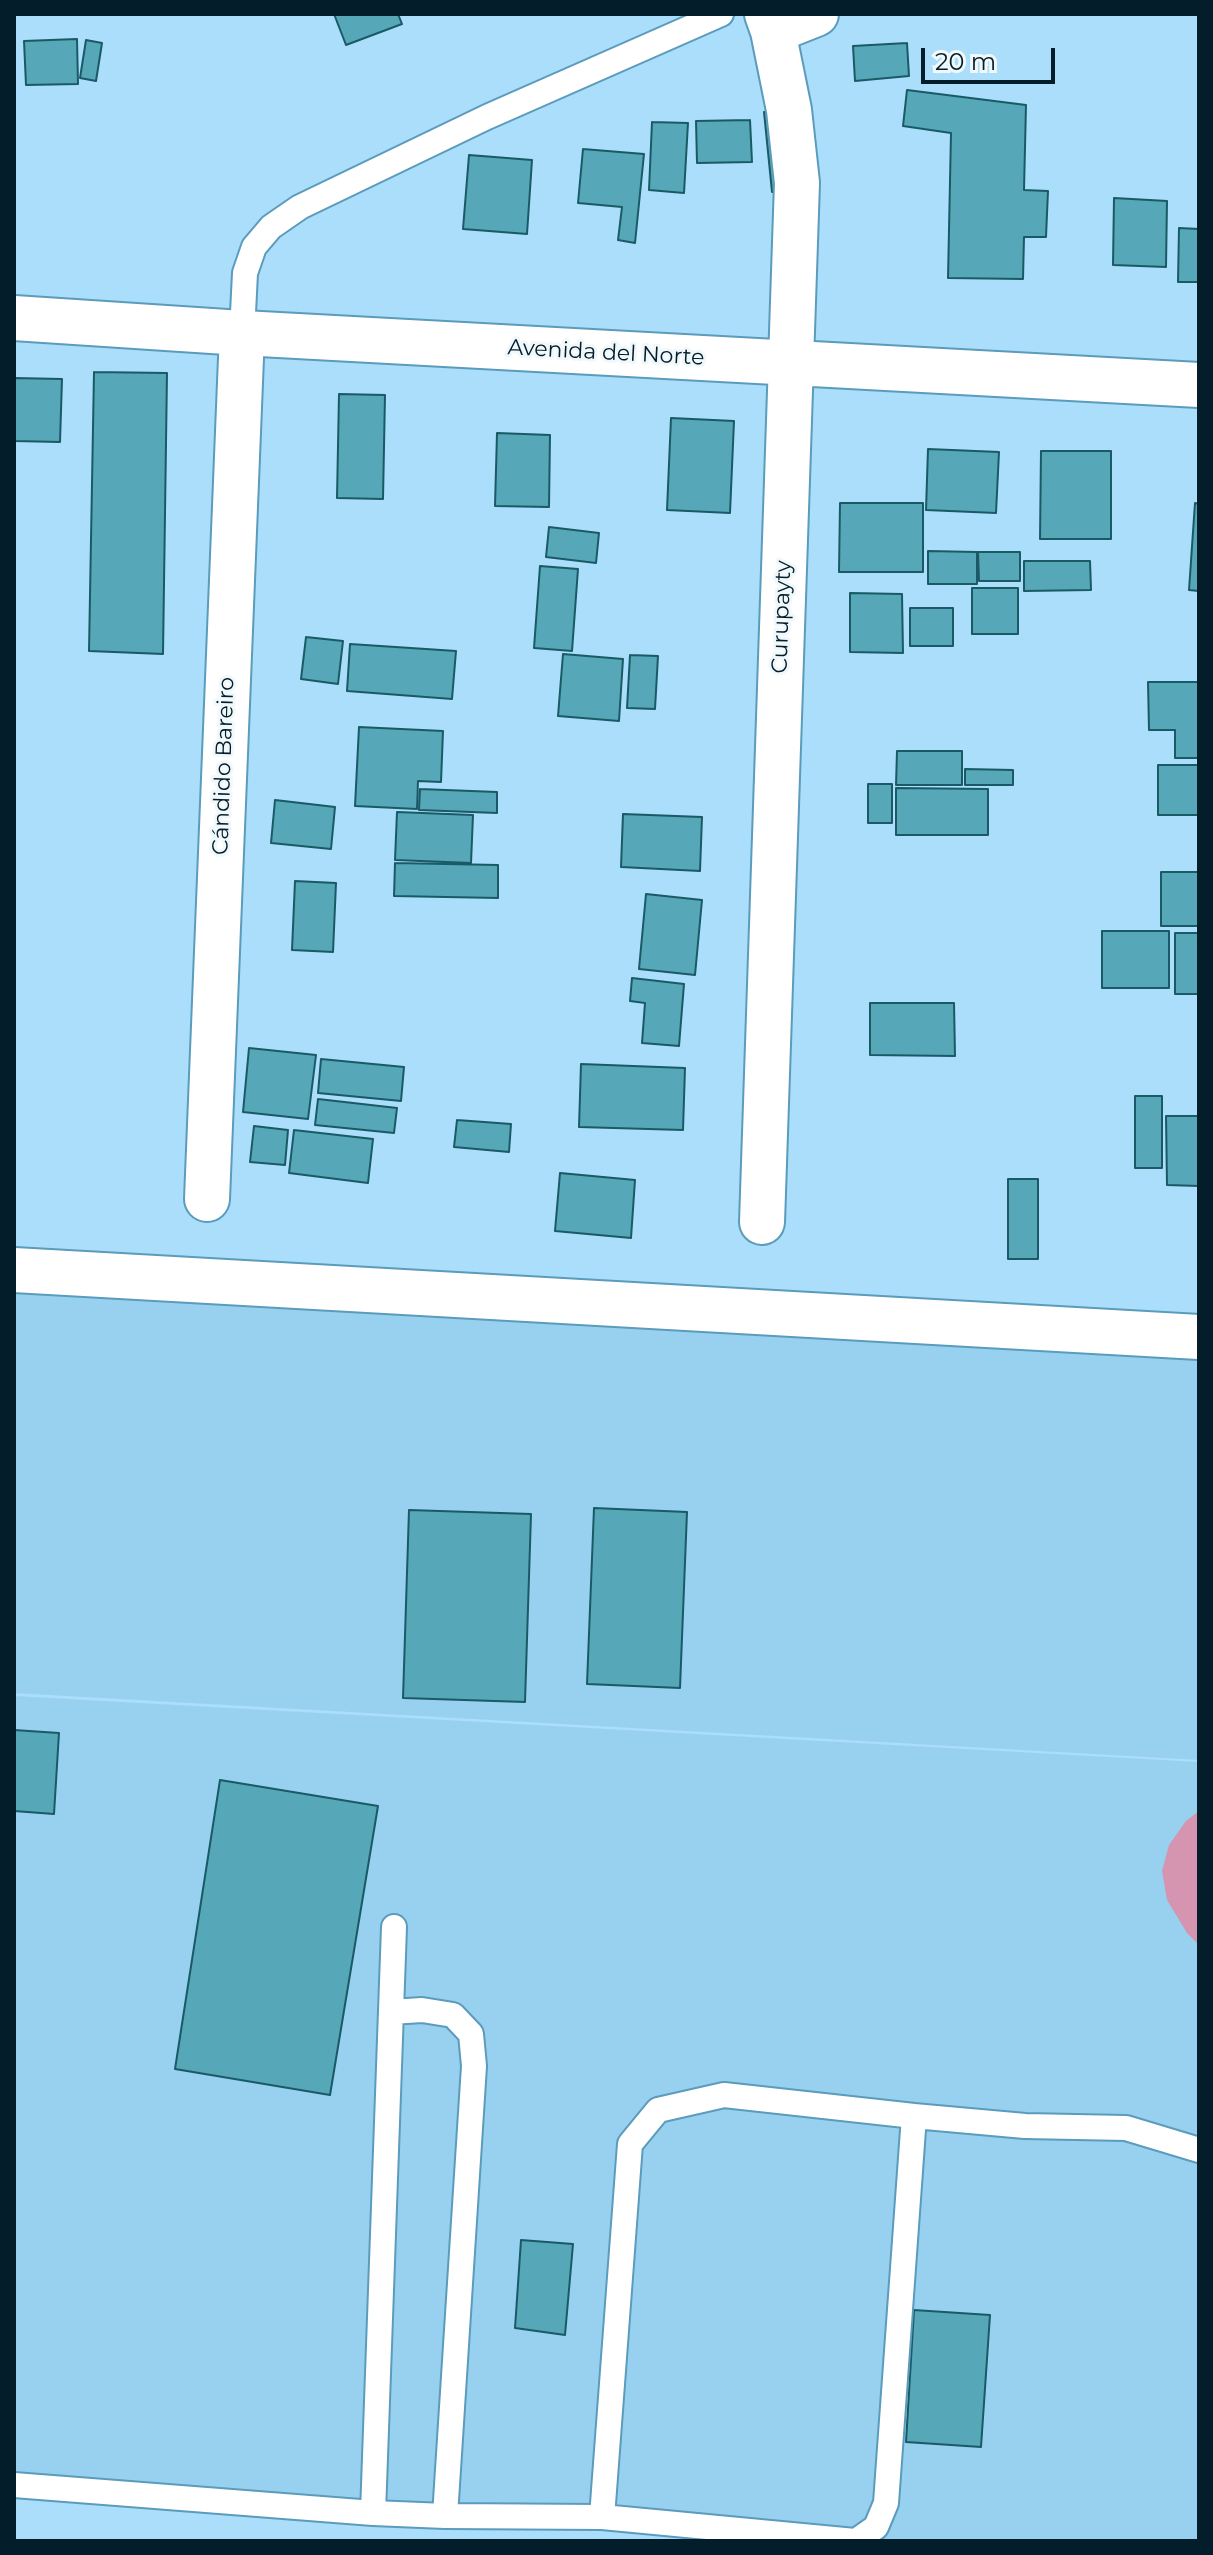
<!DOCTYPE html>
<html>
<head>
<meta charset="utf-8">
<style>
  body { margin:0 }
  #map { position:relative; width:1213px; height:2555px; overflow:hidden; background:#abdefa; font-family:Montserrat,sans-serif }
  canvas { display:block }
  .frame { position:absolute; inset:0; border:16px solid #031d2a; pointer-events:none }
  .scale { position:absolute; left:921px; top:48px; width:134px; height:36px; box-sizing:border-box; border:4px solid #031d2a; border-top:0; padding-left:10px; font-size:24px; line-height:28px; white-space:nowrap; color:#031d2a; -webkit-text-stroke:6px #f1f8fb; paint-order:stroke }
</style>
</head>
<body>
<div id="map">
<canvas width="1213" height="2555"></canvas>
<div class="frame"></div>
<div class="scale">20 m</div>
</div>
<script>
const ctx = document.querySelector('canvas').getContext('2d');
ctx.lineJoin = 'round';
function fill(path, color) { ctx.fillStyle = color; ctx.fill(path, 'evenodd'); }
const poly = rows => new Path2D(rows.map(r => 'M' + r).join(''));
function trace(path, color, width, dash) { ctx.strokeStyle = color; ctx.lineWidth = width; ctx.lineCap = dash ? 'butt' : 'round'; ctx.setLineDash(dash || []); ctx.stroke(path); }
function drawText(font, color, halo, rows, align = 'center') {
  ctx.font = font + ' Montserrat,sans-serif'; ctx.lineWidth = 6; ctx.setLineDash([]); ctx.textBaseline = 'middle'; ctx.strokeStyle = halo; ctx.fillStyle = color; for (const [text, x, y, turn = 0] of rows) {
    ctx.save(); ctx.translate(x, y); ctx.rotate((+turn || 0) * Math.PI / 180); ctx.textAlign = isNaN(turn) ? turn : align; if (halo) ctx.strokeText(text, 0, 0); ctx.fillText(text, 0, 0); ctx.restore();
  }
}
fill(poly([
  [14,1266,1199,1326,1199,1760,14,1693],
  [14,1696,1199,1762,1199,2541,796,2541,14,2488]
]), '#98d1ef');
fill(poly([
  [1199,1811,1199,1945,1187,1933,1167,1900,1162,1871,1169,1845,1186,1821]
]), '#d594b0');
const building = poly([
  [334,14,398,14,402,24,346,45,334,14],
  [77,39,78,84,26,85,24,41,77,39],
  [86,40,102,43,96,81,80,78,86,40],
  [907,43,909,76,855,81,853,46,907,43],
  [907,90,1026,105,1024,190,1048,191,1046,237,1024,237,1023,279,948,278,951,133,903,126,907,90],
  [782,111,789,191,772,192,764,112,782,111],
  [750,120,752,162,697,163,696,121,750,120],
  [652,122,688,123,684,193,649,190,652,122],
  [583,149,644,154,635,243,618,240,622,207,578,203,583,149],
  [469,155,532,160,527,234,463,229,469,155],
  [1114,198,1167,201,1166,267,1113,265,1114,198],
  [1179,228,1199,229,1199,282,1178,282,1179,228],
  [94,372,167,373,163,654,89,651,94,372],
  [14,378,62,379,60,442,14,441,14,378],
  [339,394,385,395,383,499,337,498,339,394],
  [671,418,734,421,730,513,667,510,671,418],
  [497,433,550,435,549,507,495,506,497,433],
  [928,449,999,452,996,513,926,510,928,449],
  [1041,451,1111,451,1111,539,1040,539,1041,451],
  [840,503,923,503,923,572,839,572,840,503],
  [1195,503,1199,504,1199,591,1189,590,1195,503],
  [549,527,599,533,596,563,546,557,549,527],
  [928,551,977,552,977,584,928,584,928,551],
  [978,552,1020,552,1020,581,979,581,978,552],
  [1024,561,1090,561,1091,590,1024,591,1024,561],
  [540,566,578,569,572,651,534,648,540,566],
  [972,588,1018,588,1018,634,972,634,972,588],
  [850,593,902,594,903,653,850,652,850,593],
  [910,608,953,608,953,646,910,646,910,608],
  [306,637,343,641,338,684,301,679,306,637],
  [350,644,456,651,452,699,347,691,350,644],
  [563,654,623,659,619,721,558,716,563,654],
  [630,655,658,656,655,709,627,708,630,655],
  [1148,682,1199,682,1199,758,1175,758,1175,730,1149,730,1148,682],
  [359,727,443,731,441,782,418,781,417,809,355,806,359,727],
  [897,751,962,751,962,785,896,785,897,751],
  [1158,765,1199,765,1199,815,1158,815,1158,765],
  [965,769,1013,770,1013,785,965,785,965,769],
  [868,784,892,784,892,823,868,823,868,784],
  [896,788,988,789,988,835,896,835,896,788],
  [420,789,497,792,497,813,419,810,420,789],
  [275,800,335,807,331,849,271,843,275,800],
  [397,812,473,815,471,863,395,860,397,812],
  [623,814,702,817,700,871,621,867,623,814],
  [395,863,498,865,498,898,394,896,395,863],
  [1161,872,1199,872,1199,926,1161,926,1161,872],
  [295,881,336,883,333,952,292,950,295,881],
  [646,894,702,900,695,975,639,969,646,894],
  [1102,931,1169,931,1169,988,1102,988,1102,931],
  [1175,933,1199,933,1199,994,1175,994,1175,933],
  [632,978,684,984,679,1046,642,1043,645,1003,630,1001,632,978],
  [870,1003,954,1003,955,1056,870,1055,870,1003],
  [249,1048,316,1055,308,1119,243,1112,249,1048],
  [321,1059,404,1067,401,1101,318,1093,321,1059],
  [581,1064,685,1068,683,1130,579,1127,581,1064],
  [1135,1096,1162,1096,1162,1168,1135,1168,1135,1096],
  [318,1099,397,1108,394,1133,315,1125,318,1099],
  [1166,1116,1199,1116,1199,1186,1167,1185,1166,1116],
  [457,1120,511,1124,509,1152,454,1147,457,1120],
  [254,1126,288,1130,285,1165,250,1162,254,1126],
  [294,1130,373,1139,368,1183,289,1173,294,1130],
  [560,1173,635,1180,631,1238,555,1231,560,1173],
  [1008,1179,1038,1179,1038,1259,1008,1259,1008,1179],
  [594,1508,687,1512,680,1688,587,1684,594,1508],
  [409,1510,531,1514,525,1702,403,1698,409,1510],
  [14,1730,59,1733,54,1814,14,1811,14,1730],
  [220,1780,378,1806,330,2095,175,2069,220,1780],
  [521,2240,573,2244,565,2335,515,2328,521,2240],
  [914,2310,990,2315,981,2447,906,2442,914,2310]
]);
fill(building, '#56a7b7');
trace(building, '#195a66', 2);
const service = poly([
  [242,333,245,273,254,247,271,227,300,207,487,117,721,14],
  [391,2012,422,2010,453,2015,471,2034,474,2066,445,2516],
  [14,2485,373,2513,445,2516,602,2517,855,2541],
  [373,2513,394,1927],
  [602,2517,630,2144,658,2110,724,2095,914,2116],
  [856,2541,876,2527,886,2503,914,2116,1025,2126,1126,2128,1199,2150]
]);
const minor = poly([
  [773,31,816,14],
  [14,318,242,333,1199,385],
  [207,1199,242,333],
  [762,1222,797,183,789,110,773,31,767,14],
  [14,1270,1199,1337]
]);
trace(service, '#5b9bbc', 28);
trace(minor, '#5b9bbc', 48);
trace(service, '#fff', 24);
trace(minor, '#fff', 44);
drawText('22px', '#031d2a', '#f1f8fb', [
  ["Avenida del Norte",606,353,3],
  ["Curupayty",782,617,-88],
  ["Cándido Bareiro",224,766,-88]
]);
</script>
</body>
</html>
